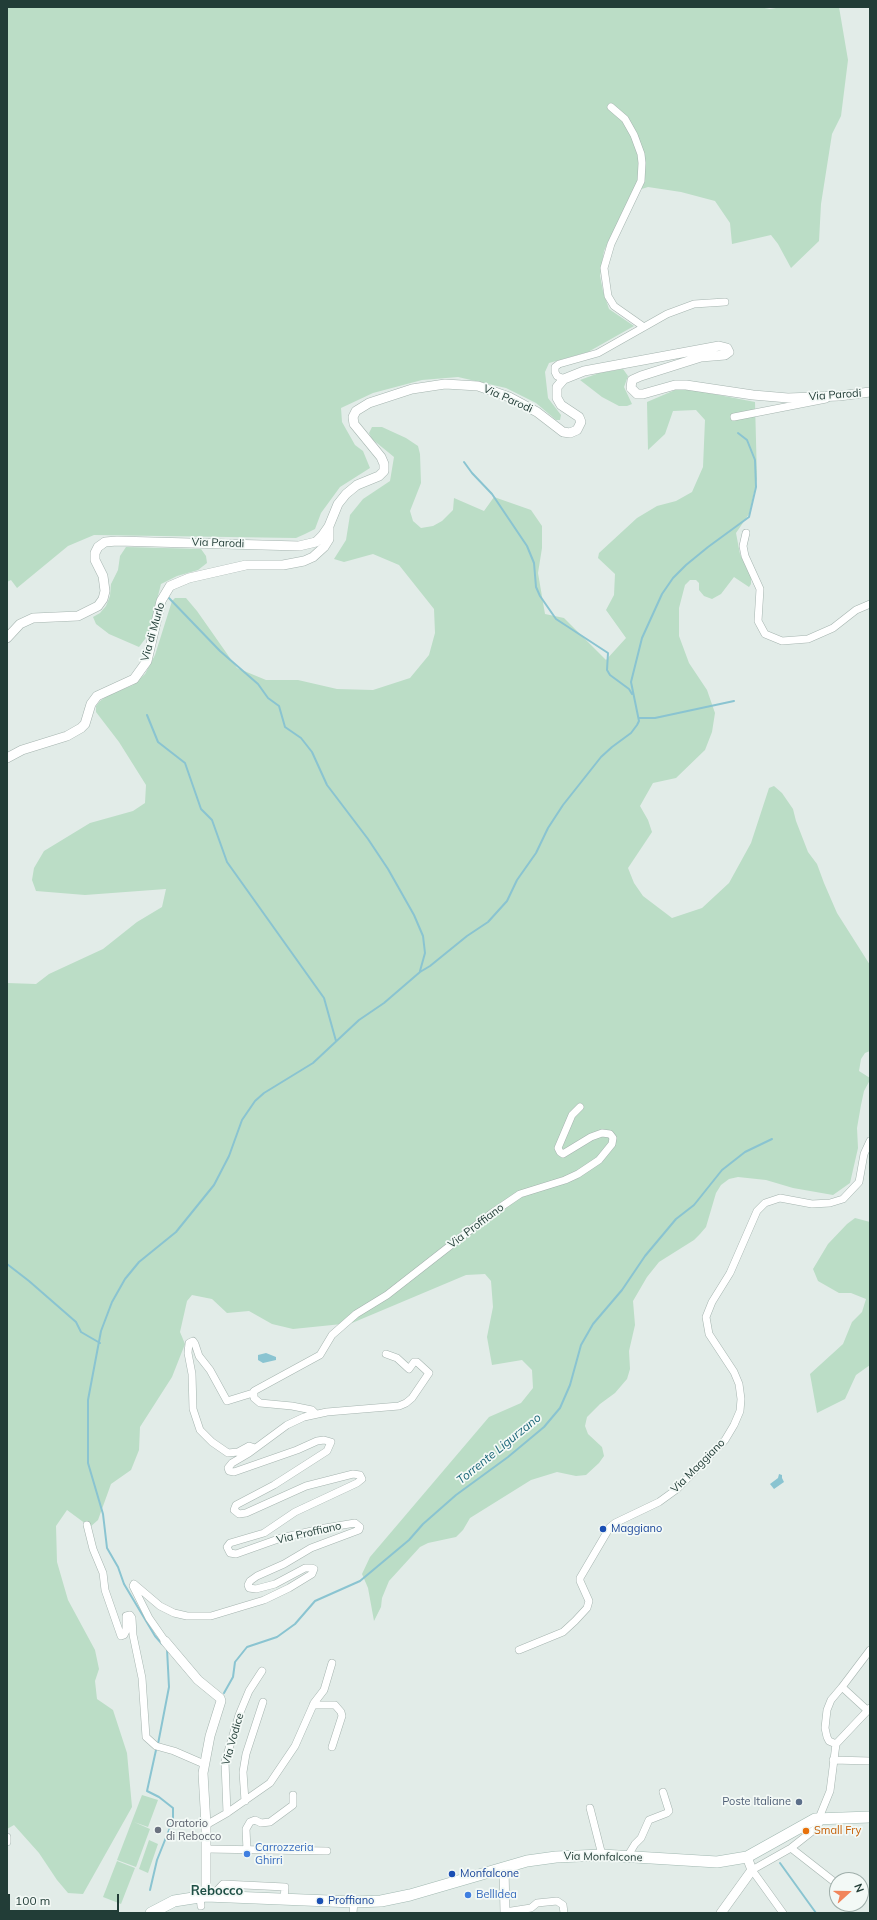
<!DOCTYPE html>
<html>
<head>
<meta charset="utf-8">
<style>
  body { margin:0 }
  #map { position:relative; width:877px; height:1920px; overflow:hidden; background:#e2ece8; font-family:Mulish,sans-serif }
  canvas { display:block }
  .frame { position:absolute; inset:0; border:8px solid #223d37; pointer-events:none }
  .north { position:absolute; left:829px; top:1872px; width:40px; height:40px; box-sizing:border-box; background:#f3f9f6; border:1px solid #9faeaa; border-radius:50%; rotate:69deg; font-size:11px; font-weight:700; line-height:16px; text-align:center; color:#223d37 }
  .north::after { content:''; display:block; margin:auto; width:14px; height:18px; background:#f1855b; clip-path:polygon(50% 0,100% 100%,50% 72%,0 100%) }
  .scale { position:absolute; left:8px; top:1894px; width:111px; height:18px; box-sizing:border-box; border:2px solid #223d37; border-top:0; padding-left:5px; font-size:12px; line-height:14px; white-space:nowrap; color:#223d37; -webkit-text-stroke:3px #f3f9f6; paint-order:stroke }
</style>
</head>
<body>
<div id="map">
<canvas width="877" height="1920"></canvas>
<div class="frame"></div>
<div class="north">N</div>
<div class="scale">100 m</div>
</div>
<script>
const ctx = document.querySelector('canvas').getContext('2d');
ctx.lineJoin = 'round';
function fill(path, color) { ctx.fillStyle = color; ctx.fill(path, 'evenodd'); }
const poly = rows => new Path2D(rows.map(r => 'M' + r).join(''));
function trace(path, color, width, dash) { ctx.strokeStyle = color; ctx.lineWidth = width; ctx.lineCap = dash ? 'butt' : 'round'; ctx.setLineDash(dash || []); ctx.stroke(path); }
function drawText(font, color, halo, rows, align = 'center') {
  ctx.font = font + ' Mulish,sans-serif'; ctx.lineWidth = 3.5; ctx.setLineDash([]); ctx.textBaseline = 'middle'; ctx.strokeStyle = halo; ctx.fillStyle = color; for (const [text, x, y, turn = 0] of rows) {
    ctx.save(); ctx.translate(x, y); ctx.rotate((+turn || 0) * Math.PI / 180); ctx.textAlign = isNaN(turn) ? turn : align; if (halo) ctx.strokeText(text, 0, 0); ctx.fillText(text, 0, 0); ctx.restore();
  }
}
fill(poly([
  [7,7,759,7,770,9,782,7,839,7,848,60,841,116,832,134,821,204,819,241,791,268,778,244,771,235,732,244,730,223,715,201,681,192,648,187,632,192,604,251,600,276,603,291,609,309,634,326,588,352,549,363,545,372,548,398,561,415,560,420,556,420,536,403,506,388,458,377,422,380,373,393,341,408,342,422,355,445,363,451,370,468,340,487,321,513,315,529,305,534,296,538,94,535,68,546,17,588,11,580,7,582],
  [623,369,628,376,624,387,632,404,627,406,619,406,602,397,580,380,599,373],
  [675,390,693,390,755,402,757,479,749,514,736,533,740,554,751,577,751,584,749,587,734,577,721,594,712,599,704,596,699,590,699,583,696,580,690,580,685,585,679,608,679,636,689,663,707,690,715,713,712,732,705,750,676,778,653,783,640,806,648,820,652,832,628,868,634,883,643,896,672,918,702,908,729,883,751,843,769,788,774,786,782,793,793,809,796,821,808,852,817,864,824,883,837,913,870,965,870,1051,865,1053,861,1059,859,1071,870,1078,870,1080,864,1091,861,1105,857,1128,858,1148,850,1183,833,1195,793,1188,766,1180,738,1177,729,1179,721,1185,716,1193,706,1227,700,1234,694,1240,659,1262,647,1277,633,1301,635,1325,629,1351,630,1369,627,1379,615,1393,600,1404,587,1417,585,1426,588,1434,602,1447,604,1456,599,1463,586,1475,576,1476,557,1472,531,1480,470,1518,463,1530,456,1537,428,1543,420,1547,389,1581,382,1598,381,1607,374,1621,368,1588,362,1574,370,1557,489,1417,521,1403,533,1388,532,1370,522,1360,492,1365,487,1337,493,1307,491,1281,485,1274,466,1275,352,1323,293,1329,272,1324,249,1311,227,1313,212,1299,192,1295,187,1301,180,1332,185,1344,172,1377,140,1427,139,1450,131,1470,111,1484,98,1520,90,1527,67,1510,56,1526,57,1562,68,1600,95,1650,99,1669,95,1681,97,1699,113,1710,127,1753,132,1807,83,1894,68,1893,57,1880,39,1853,14,1825,7,1829,7,983,36,984,49,974,103,949,137,922,162,907,166,889,85,895,36,891,32,880,34,868,44,851,90,823,133,811,145,803,146,785,119,742,96,712,96,706,100,701,107,696,133,685,145,674,155,655,172,601,175,598,186,598,197,611,237,668,266,680,298,680,337,689,373,690,410,678,429,655,435,633,434,609,399,565,373,554,344,562,334,559,346,540,350,515,363,499,390,481,394,457,372,439,369,433,372,427,382,427,406,438,418,446,420,454,421,483,410,511,413,521,421,528,433,526,442,521,453,510,454,498,484,511,494,497,531,510,542,526,542,548,538,573,545,614,564,618,606,660,626,638,606,610,614,595,615,574,598,558,599,553,637,518,657,506,676,501,692,492,703,467,705,420,696,410,673,411,665,434,648,450,647,402],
  [126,547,201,549,206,556,207,563,198,570,177,576,161,584,148,635,139,647,109,634,96,624,93,617,100,613,106,606,110,596,111,584,118,570,120,556],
  [855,1218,870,1222,870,1365,856,1375,845,1399,817,1413,810,1374,843,1344,852,1322,862,1312,866,1299,851,1293,839,1293,818,1281,813,1269,828,1244,847,1224],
  [142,1795,158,1800,148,1827,134,1822,150,1829,136,1867,117,1860],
  [149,1840,158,1844,148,1873,139,1869],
  [117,1861,135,1868,121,1904,103,1897]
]), '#bbddc6');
fill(poly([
  [266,1353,276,1357,276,1360,263,1363,258,1360,258,1355],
  [779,1474,782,1475,782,1478,784,1482,774,1489,770,1484,778,1478]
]), '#8ac4d1');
trace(poly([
  [464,462,472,473,492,494,527,546,534,563,536,587,540,596,556,619,608,653,607,670,610,675,629,689,632,694],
  [167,596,220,651,258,684,268,698,279,706,285,727,301,738,312,752,327,785,368,839,388,869,414,915,423,936,425,953,420,971],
  [147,715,158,742,185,763,201,809,212,820,227,862,324,998,336,1041],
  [639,718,655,718,734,701],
  [7,1264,29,1281,76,1322,81,1332,100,1343],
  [162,1644,155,1636,124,1584,118,1567,107,1548,103,1514,88,1463,88,1400,101,1331,112,1302,125,1279,139,1262,176,1232,214,1185,229,1156,242,1120,255,1101,264,1093,313,1063,359,1020,384,1003,420,972,430,966,467,936,488,922,507,901,517,880,536,853,548,828,563,805,601,757,612,747,631,733,637,725,639,721,631,682,642,638,662,594,673,578,686,565,708,547,749,517,756,487,755,460,747,440,738,433],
  [224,1693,233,1677,235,1662,247,1647,277,1637,295,1624,315,1601,360,1581,409,1540,423,1524,456,1495,508,1457,544,1427,560,1408,570,1385,581,1345,593,1324,622,1290,645,1256,676,1219,694,1205,722,1170,745,1152,772,1139],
  [158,1744,169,1687,167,1649],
  [780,1863,816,1913],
  [150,1890,157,1860,173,1820,173,1808,159,1797,147,1791,156,1750]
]), '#8ac4d1', 2);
const minor = poly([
  [611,107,625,119,634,135,641,154,642,163,641,181,611,244,604,268,608,296,614,306,644,327],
  [564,379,557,376,555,372,555,367,559,364,598,353,667,314,694,304,725,302],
  [734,417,826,399],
  [746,533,743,546,745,556,760,589,758,621,765,634,782,641,808,639,833,628,856,610,870,604],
  [253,1393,227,1401,210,1370,199,1356,195,1344,193,1341,189,1343,188,1353,192,1374,193,1409,200,1430,212,1442,228,1453,238,1452,249,1446,255,1448],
  [316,1414,312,1410,292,1406,260,1403,254,1398,254,1391,320,1355,332,1335,356,1314,387,1295,492,1213,520,1194,565,1180,578,1174,599,1160,612,1144,613,1138,610,1134,602,1133,591,1137,563,1154,560,1152,558,1148,572,1115,580,1107],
  [87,1525,93,1549,103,1573,105,1590,121,1636,124,1635,126,1631,126,1616,130,1615,132,1618,133,1635,142,1678,146,1737,156,1746,174,1751,204,1764],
  [165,1641,149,1618,133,1586,134,1584,160,1606,174,1613,187,1616,211,1616,264,1600,289,1588,312,1574,314,1569,312,1568,305,1568,275,1584,256,1589,249,1588,248,1585,250,1581,257,1576,284,1564,311,1548,359,1530,360,1527,355,1523,325,1528,281,1538,236,1554,230,1553,227,1547,230,1543,264,1533,295,1512,357,1483,362,1479,360,1475,353,1474,306,1486,246,1513,239,1514,234,1510,236,1505,274,1485,327,1451,331,1442,324,1440,317,1441,297,1450,234,1472,229,1471,228,1468,232,1463,249,1453,287,1425,304,1417,327,1412,399,1406,406,1403,412,1398,429,1373,417,1362,414,1362,409,1369,397,1358,386,1354],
  [519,1650,563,1632,575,1621,587,1608,589,1601,580,1581,580,1578,610,1527,615,1523,659,1502,677,1489,725,1440,734,1425,740,1411,741,1399,739,1384,734,1372,709,1334,706,1317,712,1302,730,1273,757,1211,765,1203,780,1198,812,1204,830,1203,843,1199,859,1182,864,1154,870,1141],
  [313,1705,335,1705,341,1712,342,1716,332,1747],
  [867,1710,842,1687,870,1650],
  [836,1744,829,1741,827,1737,825,1728,827,1710,831,1700,842,1687],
  [833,1760,870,1761],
  [245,1801,243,1772,246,1754,263,1702],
  [590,1808,602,1855],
  [227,1813,225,1762,239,1715,249,1691,262,1671],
  [819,1818,830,1791,836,1744,870,1708],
  [206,1825,227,1813,270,1783,295,1746,314,1703,324,1690,332,1663],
  [7,1837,7,1842],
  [791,1848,837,1884],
  [206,1849,327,1851],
  [247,1850,246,1829,250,1822,255,1820,261,1823,270,1822,293,1805,293,1795],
  [627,1857,635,1844,641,1838,649,1820,667,1813,669,1811,663,1792],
  [200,1897,201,1906],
  [211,1897,223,1884,285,1887,284,1899],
  [505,1912,531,1908,537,1903,557,1901,563,1905,564,1913],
  [353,1913,354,1902],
  [783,1913,752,1870,791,1848,815,1829,823,1818]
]);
const tertiary = poly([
  [7,638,20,624,33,618,78,616,98,606,103,599,105,591,103,576,95,560,95,553,98,547,105,542,117,541,299,546,316,542,322,536,329,526,338,504,346,494,357,485,379,476,384,471,384,464,381,457,354,424,353,417,356,411,369,403,412,389,445,384,478,386,509,397,537,412,563,432,570,433,577,430,581,422,579,417,561,405,557,398,557,387,564,379,584,371,719,346,727,348,729,352,725,355,701,357,641,376,632,380,631,388,637,394,643,394,675,385,686,385,753,395,788,398,839,396,870,392],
  [7,758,22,750,67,736,81,728,85,724,91,704,97,696,134,679,147,661,161,601,170,586,189,578,246,565,283,565,304,561,313,557,324,547,329,539,329,528],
  [165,1641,198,1680,220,1698,221,1701,210,1736,203,1773,206,1825,206,1896],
  [504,1868,505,1913],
  [721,1913,752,1870,747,1857]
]);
const secondary = poly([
  [151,1913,174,1901,206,1896,354,1902,381,1901,410,1895,527,1861,556,1857,602,1855,717,1862,747,1857,815,1819,870,1817]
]);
trace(minor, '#a5b4af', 8);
trace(tertiary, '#a5b4af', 10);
trace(secondary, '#a1b8b1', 12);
trace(minor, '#fff', 7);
trace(tertiary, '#fff', 9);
trace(secondary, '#fff', 11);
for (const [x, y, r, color] of [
  [603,1529,4,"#1a4fb4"],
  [799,1802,4,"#5c6f8a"],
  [158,1830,4,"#6b7280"],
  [806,1831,4,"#e8710a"],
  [247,1854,4,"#3f7fe0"],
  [452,1874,4,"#1a4fb4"],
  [468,1895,4,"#3f7fe0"],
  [320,1901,4,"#1a4fb4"]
]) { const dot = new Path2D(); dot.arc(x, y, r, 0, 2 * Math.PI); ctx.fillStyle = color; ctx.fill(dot); trace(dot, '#f3f9f6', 1.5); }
drawText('11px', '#223d37', '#f3f9f6', [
  ["Via Parodi",835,395,-4],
  ["Via Parodi",508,399,24],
  ["Via Parodi",218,543,2],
  ["Via di Murlo",153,632,-74],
  ["Via Proffiano",476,1226,-37],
  ["Via Maggiano",698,1466,-45],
  ["Via Proffiano",309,1533,-13],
  ["Via Vodice",233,1739,-74],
  ["Via Monfalcone",603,1857,1]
]);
drawText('11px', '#164399', '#f3f9f6', [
  ["Maggiano",611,1529],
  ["Monfalcone",460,1874],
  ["Proffiano",328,1901]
], 'left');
drawText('11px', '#4e5e75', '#f3f9f6', [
  ["Poste Italiane",791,1802]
], 'right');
drawText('11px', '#5b616d', '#f3f9f6', [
  ["Oratorio",166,1824],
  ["di Rebocco",166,1837]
], 'left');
drawText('11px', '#c56008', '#f3f9f6', [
  ["Small Fry",814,1831]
], 'left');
drawText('11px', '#366cbe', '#f3f9f6', [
  ["Carrozzeria",255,1848],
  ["Ghirri",255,1861],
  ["BellIdea",476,1895]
], 'left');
drawText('italic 12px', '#1c6779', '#f3f9f6', [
  ["Torrente Ligurzano",499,1449,-39]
]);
drawText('bold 13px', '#1e4f45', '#f3f9f6', [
  ["Rebocco",217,1891]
]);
</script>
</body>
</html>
